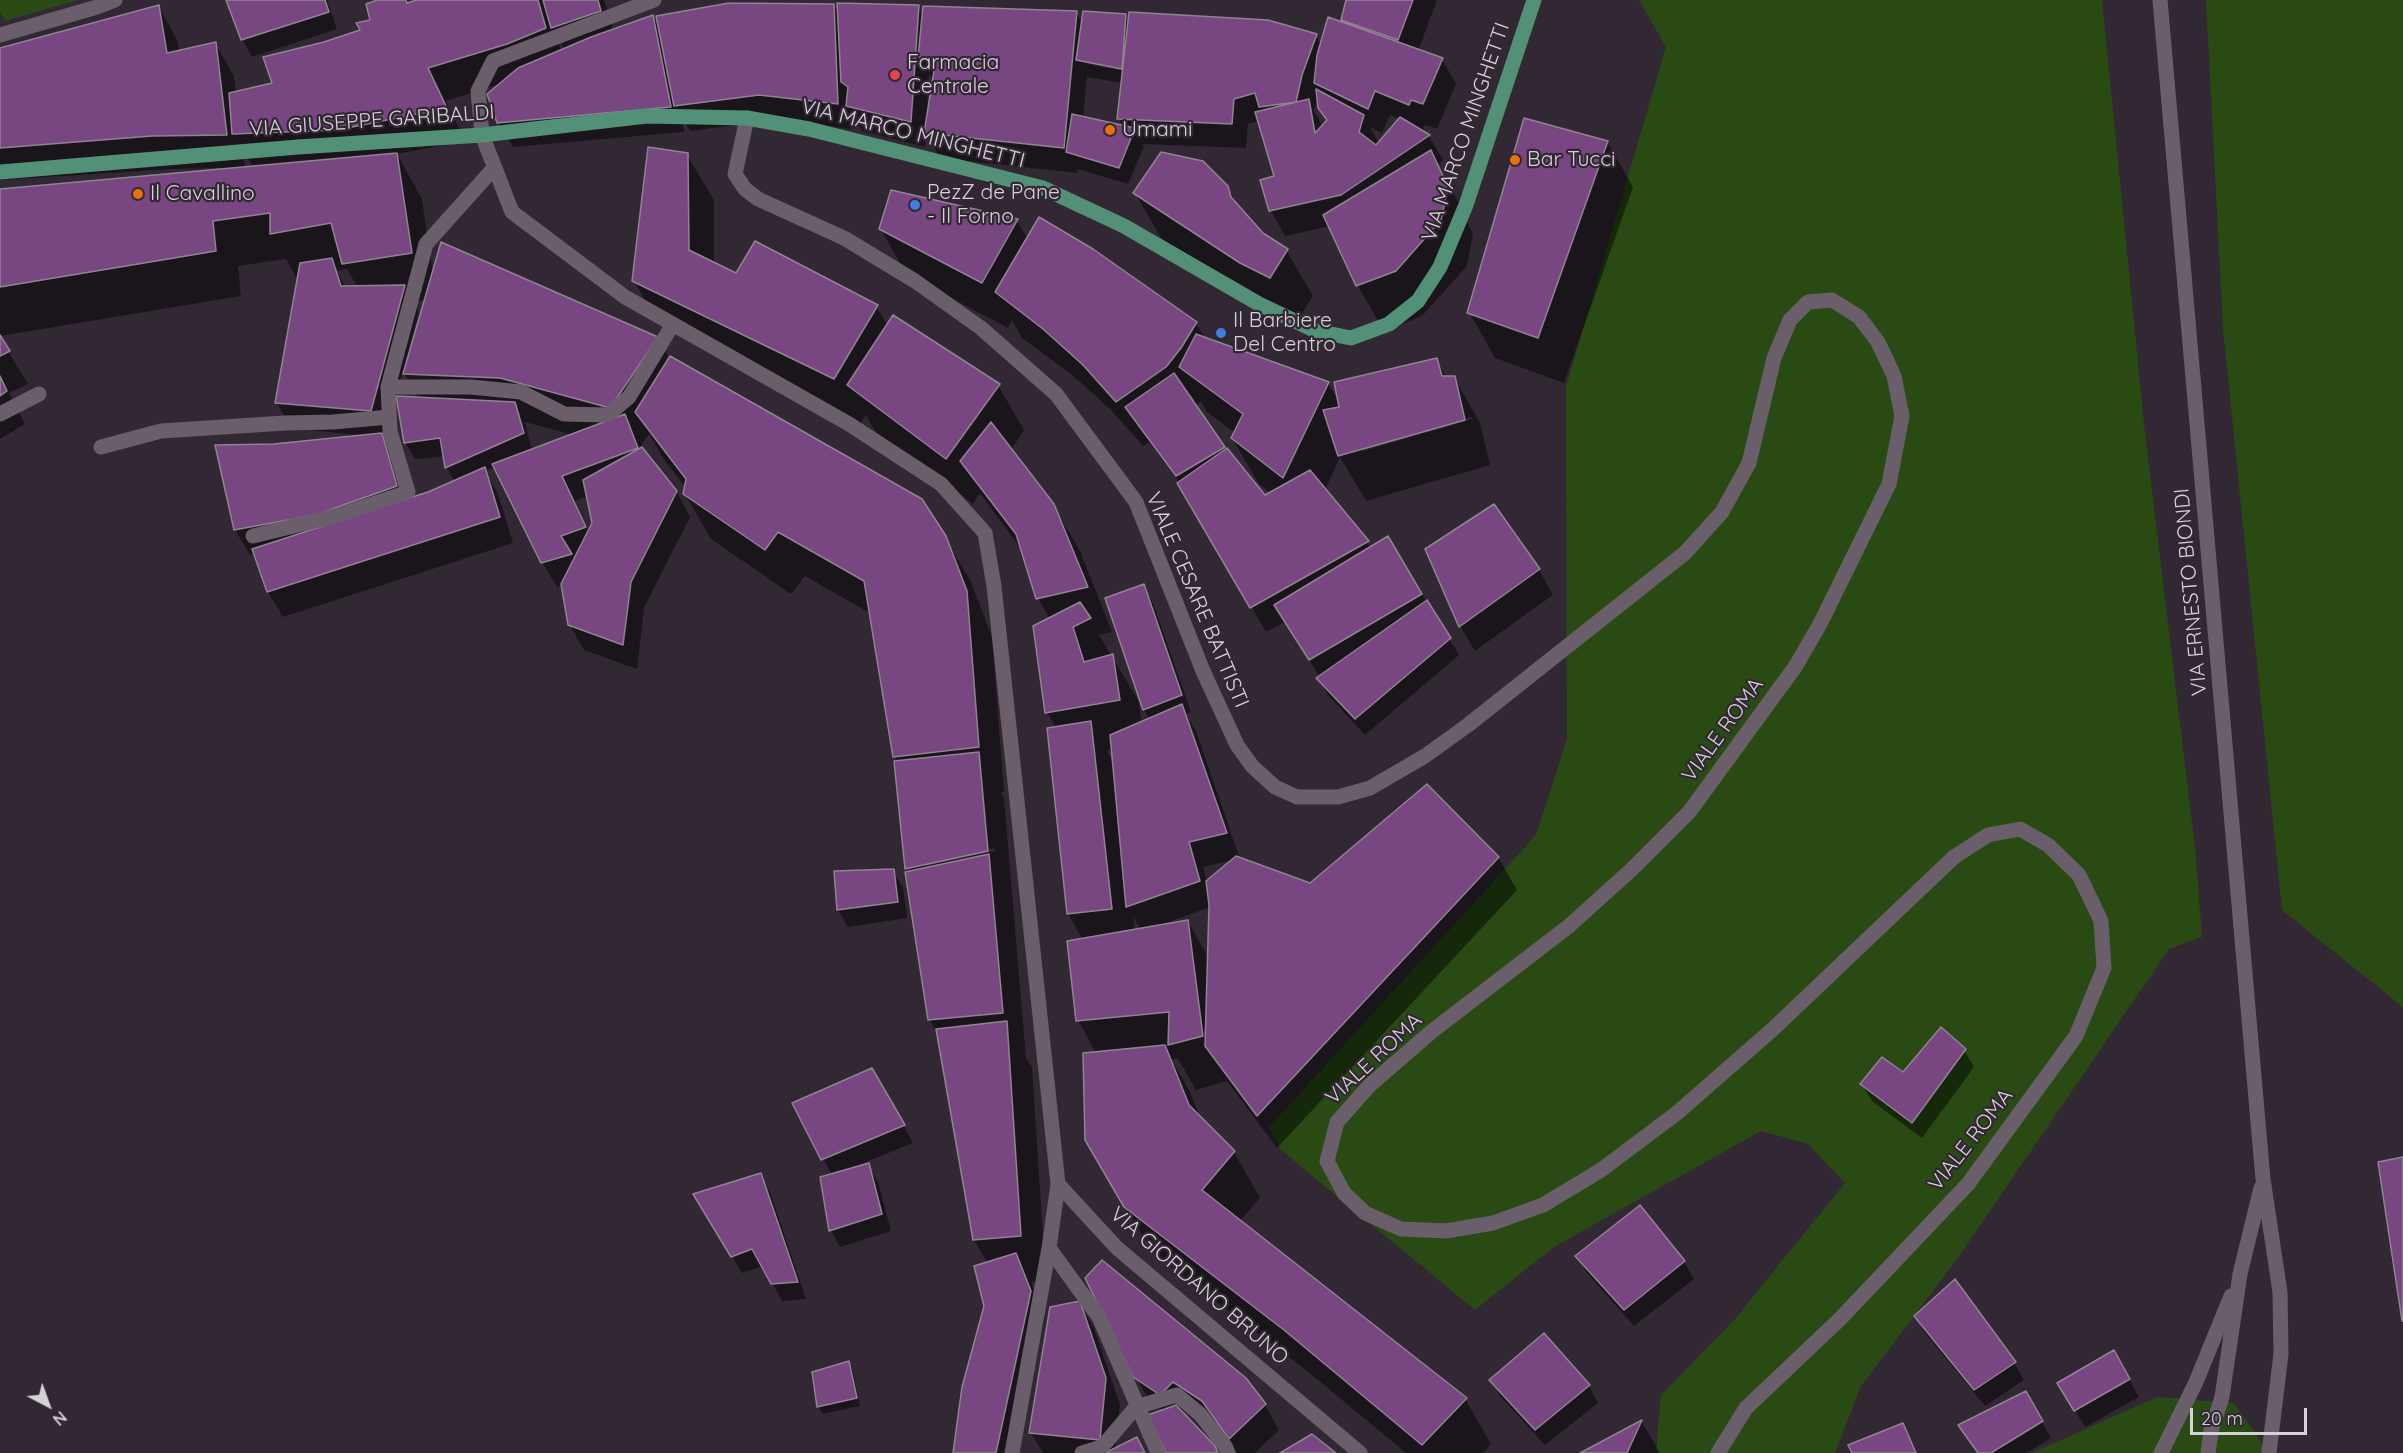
<!DOCTYPE html>
<html>
<head>
<meta charset="utf-8">
<style>
  body { margin:0 }
  #map { position:relative; width:2403px; height:1453px; overflow:hidden; background:#322834; font-family:Quicksand,sans-serif }
  canvas { display:block }
  .north { position:absolute; left:18px; top:1375px; width:60px; height:60px; -webkit-text-stroke:4px #322834; paint-order:stroke; rotate:139deg; font-size:16px; font-weight:700; line-height:24px; text-align:center; color:#d6d0d7 }
  .north::after { content:''; display:block; margin:auto; width:21px; height:27px; background:#d6d0d7; clip-path:polygon(50% 0,100% 100%,50% 72%,0 100%) }
  .scale { position:absolute; left:2190px; top:1408px; width:117px; height:27px; box-sizing:border-box; border:3px solid #d6d0d7; border-top:0; padding-left:8px; font-size:18px; line-height:21px; white-space:nowrap; color:#d6d0d7; -webkit-text-stroke:4px #322834; paint-order:stroke }
</style>
</head>
<body>
<div id="map">
<canvas width="2403" height="1453"></canvas>
<div class="north">N</div>
<div class="scale">20 m</div>
</div>
<script>
const ctx = document.querySelector('canvas').getContext('2d');
ctx.lineJoin = 'round';
function fill(path, color) { ctx.fillStyle = color; ctx.fill(path, 'evenodd'); }
const poly = rows => new Path2D(rows.map(r => 'M' + r).join(''));
function trace(path, color, width, dash) { ctx.strokeStyle = color; ctx.lineWidth = width; ctx.lineCap = dash ? 'butt' : 'round'; ctx.setLineDash(dash || []); ctx.stroke(path); }
function drawText(font, color, halo, rows, align = 'center') {
  ctx.font = font + ' Quicksand,sans-serif'; ctx.lineWidth = 4.5; ctx.setLineDash([]); ctx.textBaseline = 'middle'; ctx.strokeStyle = halo; ctx.fillStyle = color; for (const [text, x, y, turn = 0] of rows) {
    ctx.save(); ctx.translate(x, y); ctx.rotate((+turn || 0) * Math.PI / 180); ctx.textAlign = isNaN(turn) ? turn : align; if (halo) ctx.strokeText(text, 0, 0); ctx.fillText(text, 0, 0); ctx.restore();
  }
}
fill(poly([
  [0,0,78,0,5,21,0,12],
  [1639,0,2102,0,2145,433,2195,848,2202,937,2169,949,1955,1262,1861,1386,1835,1453,1656,1453,1661,1395,1735,1319,1845,1183,1808,1144,1761,1131,1554,1247,1475,1310,1281,1150,1269,1127,1536,835,1567,739,1566,387,1666,47],
  [2206,0,2403,0,2403,1007,2282,910,2223,328],
  [2157,1397,2234,1403,2269,1453,2032,1453]
]), '#294b13');
fill(poly([
  [228,0,327,0,337,29,252,57,243,40],
  [381,0,408,0,410,3,423,0,604,0,613,30,653,16,660,29,834,5,840,16,918,7,924,17,1076,12,1083,24,1125,16,1129,23,1316,35,1321,45,1345,25,1342,20,1347,0,1437,0,1418,51,1442,59,1456,84,1437,129,1425,125,1422,132,1429,136,1443,160,1437,165,1456,197,1473,234,1467,266,1422,316,1384,331,1358,286,1330,226,1285,236,1271,211,1261,181,1276,177,1260,121,1248,124,1246,148,1142,144,1144,146,1128,184,1078,169,1077,173,940,158,926,134,925,147,862,131,851,112,852,129,774,120,690,131,682,118,684,132,513,147,498,122,500,84,446,101,465,141,397,154,422,199,433,275,657,338,670,359,944,536,971,582,992,637,1004,792,1001,792,1004,798,1026,1058,1032,1068,1046,1281,1031,1282,1045,1317,1015,1453,954,1453,986,1306,988,1263,974,1240,939,1036,929,1019,906,869,898,762,895,757,871,614,805,576,791,594,711,539,685,494,686,488,663,458,649,434,641,445,643,450,676,491,690,517,644,608,637,669,584,650,569,624,563,585,557,587,542,562,495,467,485,471,498,494,513,543,283,617,268,592,255,554,250,555,235,530,274,445,366,436,291,428,277,403,299,279,297,279,286,259,238,266,241,296,0,336,0,191,222,170,222,168,172,169,0,180,0,49,159,7,177,40,179,52,215,43,234,76,236,92,273,84,325,43,362,31,372,21],
  [559,39,565,50,561,51,558,40],
  [1088,61,1129,69,1129,72,1088,64],
  [929,74,934,82,929,109,927,109],
  [1087,77,1123,83,1119,118,1124,128,1083,118],
  [1318,95,1320,107,1328,121,1323,127,1314,111],
  [1390,115,1400,119,1379,144,1370,127,1382,133],
  [243,150,253,167,245,168],
  [347,269,358,288,346,288,337,271],
  [426,300,405,374,419,399,405,442,415,459,445,456,447,468,455,482,407,501,395,459,381,435,385,436,419,312,413,302],
  [525,422,573,435,532,451],
  [588,496,594,523,589,532,575,501],
  [995,848,995,851,925,866,925,863],
  [1607,142,1633,187,1564,383,1495,358,1469,312],
  [687,155,714,200,714,264,736,275,876,306,888,326,998,385,1024,430,1011,450,1053,505,1080,551,1112,632,1099,635,1138,700,1142,723,1150,719,1144,710,1107,598,1143,586,1153,603,1191,712,1186,714,1196,731,1240,859,1310,885,1498,857,1517,890,1277,1148,1227,1081,1196,1090,1178,1059,1171,1059,1190,1092,1201,1119,1234,1152,1260,1198,1240,1221,1465,1399,1491,1444,1483,1453,1406,1453,1312,1375,1152,1252,1087,1140,1096,1053,1078,1020,1083,940,1068,914,1049,729,1056,728,1047,712,1050,619,1038,598,1024,553,980,493,973,504,875,431,866,415,860,424,660,326,634,281],
  [1113,750,1115,765,1107,751],
  [1233,860,1207,882,1203,867],
  [1210,907,1209,958,1188,922,1164,926,1163,924],
  [1133,916,1141,930,1135,931],
  [1227,187,1241,211,1262,234,1286,250,1313,296,1296,323,1268,308,1161,238,1135,193],
  [892,192,1017,221,1028,239,1093,251,1196,324,1205,338,1328,383,1338,400,1436,359,1447,378,1454,377,1480,423,1490,465,1366,501,1340,457,1325,490,1371,548,1388,538,1459,655,1365,735,1328,695,1318,678,1320,677,1285,622,1266,632,1180,483,1149,442,1143,446,1111,410,1071,374,1022,338,1012,320,1008,328,906,274,880,228],
  [1201,401,1207,412,1235,433,1232,438,1259,484,1271,493,1265,497,1225,451,1196,407],
  [1472,417,1472,419,1363,451,1363,448],
  [0,338,28,384,9,393,25,424,0,439],
  [1427,549,1539,570,1553,595,1475,651,1461,627],
  [893,871,903,888,907,918,848,927,838,910,835,873],
  [1964,1050,1974,1067,1922,1138,1872,1101,1862,1084,1903,1074],
  [872,1070,913,1143,856,1166,857,1168,868,1165,878,1182,891,1231,840,1247,831,1230,832,1175,794,1103],
  [760,1175,770,1192,806,1299,782,1301,763,1266,742,1273,704,1211],
  [1640,1207,1684,1262,1694,1279,1634,1326,1587,1273,1577,1256],
  [1087,1278,1265,1405,1279,1430,1255,1453,1237,1453,1218,1426,1188,1406,1181,1413,1217,1453,1167,1453,1164,1411,1150,1402,1135,1376],
  [1079,1303,1094,1328,1120,1405,1115,1450,1137,1439,1145,1453,1043,1453,1031,1433],
  [1915,1317,2014,1363,2024,1380,1985,1406,1925,1333],
  [2114,1352,2139,1397,2085,1427,2059,1383],
  [849,1363,853,1371,860,1406,823,1414,818,1406],
  [1491,1381,1589,1386,1598,1403,1545,1445,1501,1397],
  [2035,1409,2051,1438,2027,1453,1977,1453,1960,1425],
  [1642,1422,1660,1453,1583,1453]
]), '#0007');
const building = poly([
  [226,0,325,0,329,12,241,40,226,0],
  [377,0,406,0,407,3,417,0,538,0,546,28,507,44,428,68,447,108,337,130,232,134,229,93,272,83,263,57,324,42,360,30,356,23,370,20,366,4,377,0],
  [543,0,598,0,601,11,551,28,543,0],
  [1346,0,1413,0,1398,40,1341,20,1346,0],
  [729,3,834,4,838,104,759,95,674,106,656,16,729,3],
  [837,3,919,5,911,122,846,106,848,87,841,82,837,3],
  [159,5,167,53,216,42,227,135,152,136,0,148,0,48,159,5],
  [923,6,1077,11,1064,148,924,133,936,58,918,57,923,6],
  [1083,11,1126,14,1122,69,1076,60,1083,11],
  [1129,12,1268,20,1317,34,1302,75,1296,102,1259,107,1255,93,1234,99,1232,124,1117,119,1129,12],
  [653,15,671,107,497,123,487,94,518,68,591,37,653,15],
  [1328,17,1443,58,1423,104,1411,100,1409,105,1375,91,1368,109,1314,83,1317,55,1328,17],
  [1316,89,1364,115,1359,132,1376,145,1400,117,1430,135,1341,195,1269,211,1260,180,1274,176,1255,112,1309,99,1315,133,1327,120,1318,108,1316,89],
  [1072,114,1135,128,1119,168,1066,152,1072,114],
  [1524,118,1608,141,1538,338,1467,313,1524,118],
  [648,147,688,153,689,250,736,273,755,241,878,305,834,379,632,281,648,147],
  [1431,150,1448,187,1441,220,1396,271,1356,286,1323,215,1431,150],
  [1161,152,1203,161,1228,186,1231,197,1263,233,1288,249,1270,278,1240,263,1133,193,1161,152],
  [397,153,412,253,342,264,331,223,270,234,270,213,213,221,216,251,0,287,0,189,397,153],
  [891,190,1018,219,982,283,879,229,891,190],
  [1039,217,1093,249,1197,322,1181,348,1166,367,1116,402,1083,365,1043,329,995,292,1039,217],
  [441,242,658,337,610,408,500,378,403,374,441,242],
  [332,258,341,286,405,285,371,411,275,403,300,263,332,258],
  [893,315,1000,384,946,459,847,385,893,315],
  [1196,334,1329,382,1283,478,1231,438,1243,414,1179,367,1196,334],
  [0,335,10,351,0,356,0,335],
  [670,356,922,499,946,536,967,591,979,747,893,757,864,581,778,532,765,550,683,494,686,479,635,412,670,356],
  [1437,358,1442,376,1455,376,1465,420,1338,456,1323,410,1339,407,1334,382,1437,358],
  [1174,373,1225,447,1176,476,1125,407,1174,373],
  [0,376,7,391,0,396,0,376],
  [396,396,515,402,524,433,445,468,440,438,404,443,396,396],
  [625,414,638,448,562,476,586,527,561,536,572,554,541,563,492,464,625,414],
  [991,422,1054,504,1088,587,1036,599,1016,534,960,461,991,422],
  [382,433,397,486,315,515,234,530,215,445,274,444,382,433],
  [642,447,677,491,631,582,623,645,568,625,561,584,592,523,583,480,642,447],
  [1227,448,1265,495,1310,470,1369,541,1250,608,1177,483,1227,448],
  [485,467,500,517,267,592,252,549,428,492,485,467],
  [1494,504,1540,569,1459,627,1425,549,1494,504],
  [1388,536,1422,594,1309,660,1274,605,1388,536],
  [1144,584,1182,695,1143,710,1105,598,1144,584],
  [1427,600,1451,638,1355,719,1316,678,1427,600],
  [1080,602,1091,618,1073,627,1084,662,1113,654,1120,700,1045,713,1033,626,1080,602],
  [1182,704,1227,833,1189,842,1200,881,1126,907,1110,735,1182,704],
  [1091,721,1112,909,1067,914,1047,728,1091,721],
  [979,752,988,851,905,869,894,761,979,752],
  [1427,784,1499,857,1257,1116,1205,1046,1209,905,1206,881,1236,856,1310,883,1427,784],
  [989,854,1003,1013,928,1020,905,872,989,854],
  [894,869,898,902,837,910,834,871,894,869],
  [1188,920,1203,1036,1168,1045,1169,1012,1076,1021,1067,941,1188,920],
  [1007,1021,1021,1236,973,1240,936,1029,1007,1021],
  [1941,1027,1966,1049,1912,1123,1860,1084,1882,1057,1903,1072,1941,1027],
  [1165,1045,1189,1105,1235,1151,1202,1190,1467,1398,1422,1445,1284,1330,1124,1207,1085,1140,1083,1053,1165,1045],
  [872,1068,905,1125,821,1160,792,1103,872,1068],
  [2403,1157,2403,1321,2402,1321,2378,1162,2403,1157],
  [869,1163,882,1214,829,1231,820,1177,869,1163],
  [761,1173,798,1282,771,1284,752,1249,731,1257,693,1194,761,1173],
  [1640,1205,1685,1261,1624,1310,1575,1256,1640,1205],
  [1016,1253,1031,1291,996,1453,953,1453,962,1387,984,1306,974,1266,1016,1253],
  [1102,1260,1246,1378,1266,1404,1229,1439,1202,1401,1173,1382,1160,1395,1133,1377,1085,1278,1102,1260],
  [1955,1279,2016,1362,1974,1390,1914,1316,1955,1279],
  [1080,1301,1106,1378,1100,1440,1029,1433,1050,1307,1080,1301],
  [1544,1333,1590,1385,1535,1430,1489,1380,1544,1333],
  [2114,1350,2130,1379,2074,1411,2057,1383,2114,1350],
  [849,1361,857,1398,817,1407,812,1372,849,1361],
  [2026,1391,2043,1421,1991,1453,1978,1453,1958,1425,2026,1391],
  [1176,1405,1215,1446,1218,1453,1166,1453,1148,1415,1176,1405],
  [1642,1420,1627,1453,1580,1453,1642,1420],
  [1903,1423,1916,1453,1852,1453,1848,1445,1903,1423],
  [1312,1434,1336,1453,1280,1453,1312,1434],
  [1137,1437,1145,1453,1105,1453,1137,1437]
]);
fill(building, '#784680');
trace(building, '#908492', 1.5);
trace(poly([
  [654,0,493,61,478,91,482,135,512,212,625,297,849,424,941,484,985,533,994,586,1058,1184,1049,1248,1012,1453],
  [2160,0,2263,1179,2280,1292,2281,1354,2269,1453],
  [0,35,97,7,115,0],
  [747,118,735,174,745,189,758,199,844,238,915,281,981,328,1056,394,1136,502,1203,671,1237,745,1252,766,1275,787,1297,797,1338,797,1370,788,1425,756,1468,725,1685,553,1722,512,1749,463,1774,358,1790,320,1808,302,1832,300,1859,317,1878,342,1894,376,1902,416,1889,484,1820,624,1795,667,1690,811,1631,870,1569,926,1431,1032,1370,1085,1337,1122,1327,1161,1344,1193,1365,1213,1401,1229,1446,1231,1493,1223,1543,1205,1601,1170,1677,1113,1773,1029,1954,857,1988,835,2020,829,2048,845,2079,875,2101,921,2104,968,2076,1036,1968,1184,1840,1319,1746,1408,1718,1453],
  [494,168,426,244,388,387,471,387,521,392,564,414,608,415,629,397,673,324],
  [0,414,39,394],
  [101,447,161,431,285,423,333,422,389,417],
  [253,536,339,515,408,492,390,431,388,387],
  [1058,1184,1117,1248,1360,1453],
  [1049,1248,1099,1317,1158,1453],
  [1082,1453,1102,1447,1136,1407,1177,1395,1200,1414,1225,1446,1228,1453],
  [2161,1453,2196,1382,2231,1296],
  [2208,1453,2211,1431,2222,1397,2240,1274,2261,1188]
]), '#6a5e6b', 15);
trace(poly([
  [0,172,298,147,482,135,647,116,747,118,809,129,1043,188,1124,226,1259,304,1316,331,1351,338,1389,324,1418,301,1440,267,1466,205,1534,0]
]), '#529078', 15);
for (const [x, y, r, color] of [
  [895,75,6,"#e0444e"],
  [1110,130,6,"#e8710a"],
  [1515,160,6,"#e8710a"],
  [138,194,6,"#e8710a"],
  [915,205,6,"#3f7fe0"],
  [1221,333,6,"#3f7fe0"]
]) { const dot = new Path2D(); dot.arc(x, y, r, 0, 2 * Math.PI); ctx.fillStyle = color; ctx.fill(dot); trace(dot, '#322834', 2); }
drawText('21px', '#d6d0d7', '#322834', [
  ["Farmacia",907,63],
  ["Centrale",907,87],
  ["Umami",1122,130],
  ["Bar Tucci",1527,160],
  ["PezZ de Pane",927,193],
  ["- Il Forno",927,217],
  ["Il Cavallino",150,194],
  ["Il Barbiere",1233,321],
  ["Del Centro",1233,345]
], 'left');
drawText('21px', '#d6d0d7', '#322834', [
  ["VIA GIUSEPPE GARIBALDI",372,121,-4],
  ["VIA MARCO MINGHETTI",1466,132,-71],
  ["VIA MARCO MINGHETTI",913,134,14],
  ["VIA ERNESTO BIONDI",2191,592,-95],
  ["VIALE CESARE BATTISTI",1197,600,67],
  ["VIALE ROMA",1723,730,-54],
  ["VIALE ROMA",1374,1059,-43],
  ["VIALE ROMA",1971,1140,-52],
  ["VIA GIORDANO BRUNO",1199,1286,41]
]);
</script>
</body>
</html>
